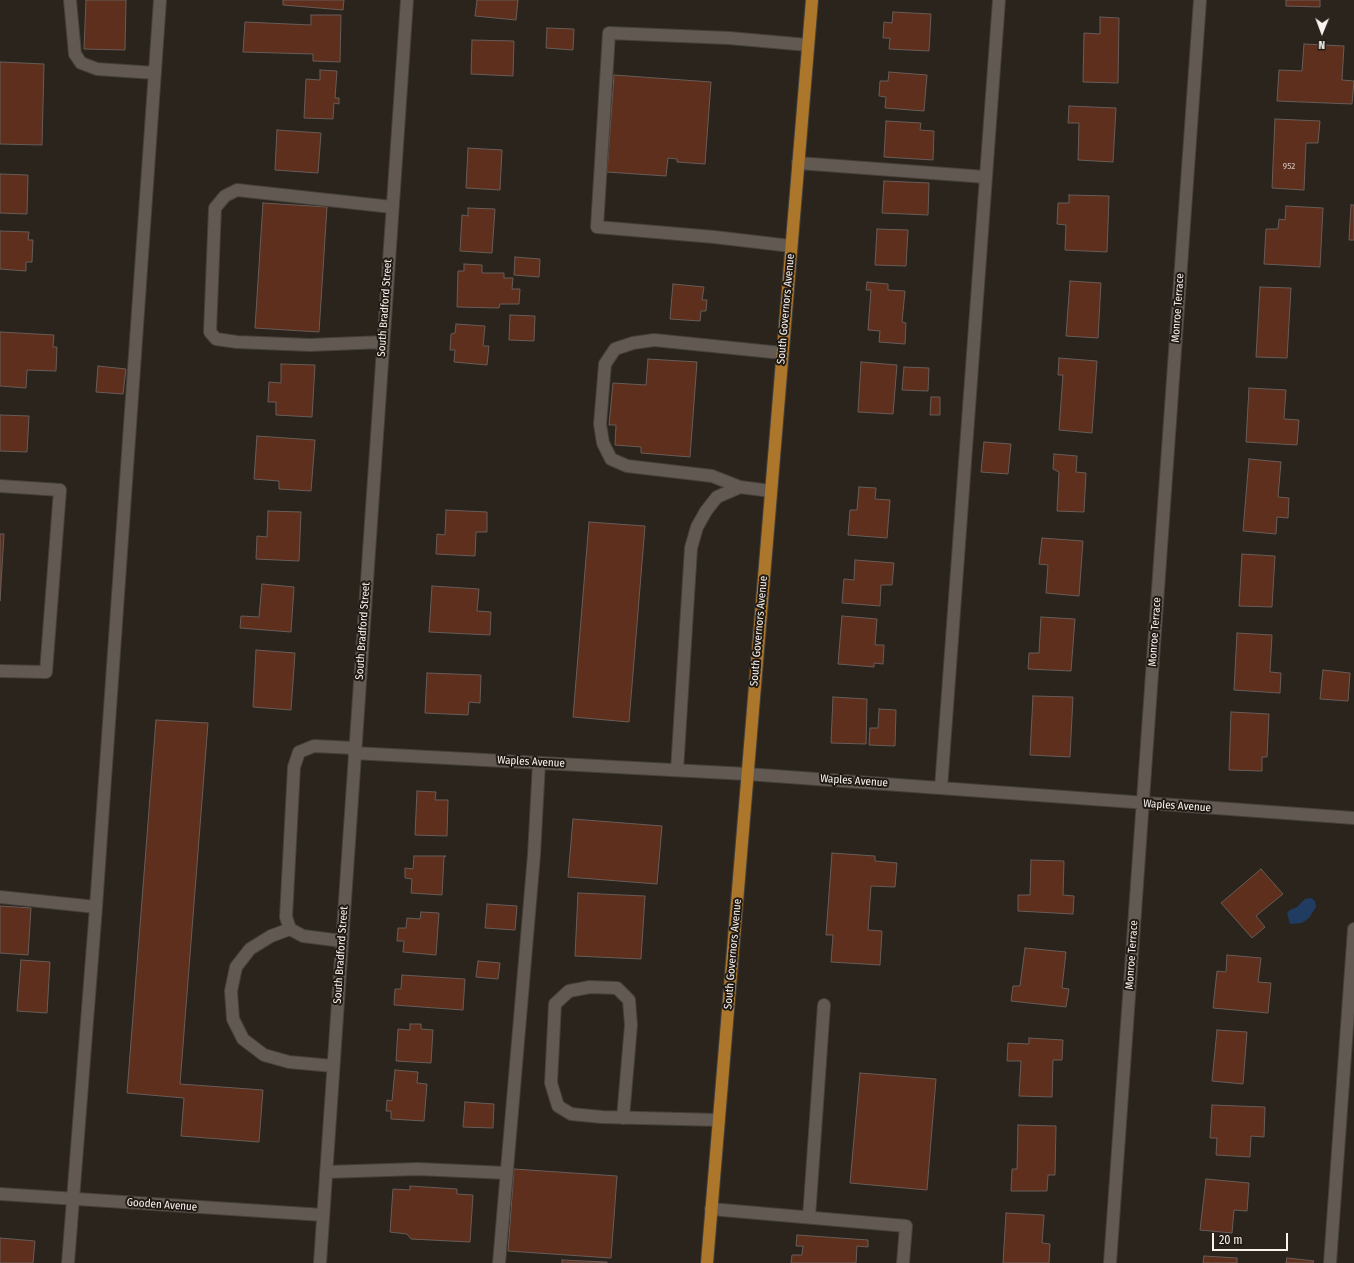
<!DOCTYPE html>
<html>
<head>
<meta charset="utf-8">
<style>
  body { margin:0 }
  #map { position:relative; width:1354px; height:1263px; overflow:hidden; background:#2b241d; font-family:"Fira Sans Condensed",sans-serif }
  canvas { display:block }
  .north { position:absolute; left:1302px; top:12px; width:40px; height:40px; -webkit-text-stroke:3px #211a14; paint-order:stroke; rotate:181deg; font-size:11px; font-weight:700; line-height:16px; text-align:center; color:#f8f3ef }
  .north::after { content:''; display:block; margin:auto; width:14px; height:18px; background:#f8f3ef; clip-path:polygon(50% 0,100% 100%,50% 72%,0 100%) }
  .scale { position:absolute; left:1212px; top:1233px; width:76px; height:18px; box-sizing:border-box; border:2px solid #f8f3ef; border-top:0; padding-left:5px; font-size:12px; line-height:14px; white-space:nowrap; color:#f8f3ef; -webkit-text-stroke:3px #211a14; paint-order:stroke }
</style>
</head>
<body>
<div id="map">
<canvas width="1354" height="1263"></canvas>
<div class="north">N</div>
<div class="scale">20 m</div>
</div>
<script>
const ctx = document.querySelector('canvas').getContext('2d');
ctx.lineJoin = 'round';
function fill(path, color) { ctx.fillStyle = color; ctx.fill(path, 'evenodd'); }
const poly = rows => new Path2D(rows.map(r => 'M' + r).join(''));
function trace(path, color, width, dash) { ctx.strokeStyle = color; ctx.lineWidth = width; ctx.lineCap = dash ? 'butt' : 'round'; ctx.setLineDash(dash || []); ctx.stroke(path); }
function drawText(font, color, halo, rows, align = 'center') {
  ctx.font = font + ' "Fira Sans Condensed",sans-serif'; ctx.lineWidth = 4; ctx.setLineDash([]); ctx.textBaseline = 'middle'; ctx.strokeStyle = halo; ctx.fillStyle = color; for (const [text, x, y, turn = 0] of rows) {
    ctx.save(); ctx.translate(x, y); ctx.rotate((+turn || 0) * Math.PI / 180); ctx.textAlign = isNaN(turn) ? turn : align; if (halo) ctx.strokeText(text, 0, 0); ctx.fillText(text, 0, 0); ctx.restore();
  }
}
fill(poly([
  [1311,898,1315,901,1316,907,1309,918,1302,923,1290,924,1287,913,1290,910,1297,907,1305,899]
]), '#203c61');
const building = poly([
  [86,0,126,0,125,50,84,49,86,0],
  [283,0,344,0,343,10,283,5,283,0],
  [477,0,518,0,516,20,475,16,477,0],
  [1286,0,1320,0,1320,7,1286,6,1286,0],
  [893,12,931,14,929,51,889,49,890,38,883,38,884,22,892,23,893,12],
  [311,15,341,15,340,62,313,61,313,54,243,52,245,22,311,25,311,15],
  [1100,17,1119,18,1118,83,1083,82,1084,33,1100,34,1100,17],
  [547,28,574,29,573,50,546,48,547,28],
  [472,40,514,41,513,76,471,74,472,40],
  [1304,44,1344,46,1342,80,1354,81,1352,104,1277,101,1279,70,1302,71,1304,44],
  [0,62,44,64,42,145,0,144,0,62],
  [320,70,337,71,335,98,339,98,339,104,334,103,333,119,304,118,306,79,320,80,320,70],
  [889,72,927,75,924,111,885,108,886,97,879,96,880,81,888,81,889,72],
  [614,75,711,82,705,164,677,162,677,159,668,158,666,176,607,172,614,75],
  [1069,106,1116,108,1113,162,1078,160,1079,123,1068,123,1069,106],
  [1275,119,1320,121,1318,143,1306,143,1304,190,1272,188,1275,119],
  [886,121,921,123,920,130,934,131,933,160,884,157,886,121],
  [277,130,321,133,318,173,275,170,277,130],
  [468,148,502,150,500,190,466,188,468,148],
  [0,174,28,175,27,214,0,213,0,174],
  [884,181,929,183,928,215,882,213,884,181],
  [1069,195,1109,196,1107,252,1065,250,1066,225,1057,224,1058,203,1069,203,1069,195],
  [263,203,327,207,319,332,255,328,263,203],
  [1351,205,1354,205,1354,240,1349,240,1351,205],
  [1286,206,1323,208,1320,267,1264,264,1266,229,1278,229,1279,219,1285,220,1286,206],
  [468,208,495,209,492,253,460,251,462,215,468,216,468,208],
  [877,229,908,230,906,266,875,265,877,229],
  [0,231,29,232,28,240,33,240,32,262,26,262,26,271,0,269,0,231],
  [515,257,540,259,539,277,514,275,515,257],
  [464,264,482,265,482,273,504,273,504,278,513,278,512,289,520,289,519,304,500,304,499,308,457,307,458,271,464,271,464,264],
  [1070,281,1101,283,1098,338,1066,336,1070,281],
  [867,282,888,284,888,290,905,291,902,322,906,323,905,344,879,342,880,331,868,330,871,290,866,290,867,282],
  [673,284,704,287,702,300,707,300,706,311,701,311,700,321,670,319,673,284],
  [1260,287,1291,288,1287,358,1256,357,1260,287],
  [510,315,535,316,534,341,509,340,510,315],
  [456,324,485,326,483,346,489,346,487,365,454,362,455,350,450,350,451,334,455,333,456,324],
  [0,332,54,335,53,347,57,347,56,371,27,370,26,388,0,386,0,332],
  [1059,358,1097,361,1092,433,1059,430,1063,375,1058,375,1059,358],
  [648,359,697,362,690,457,641,453,641,447,615,445,616,425,609,425,613,383,646,385,648,359],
  [861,362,897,365,893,414,858,412,861,362],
  [281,364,315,365,312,417,276,415,276,402,268,402,269,382,281,383,281,364],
  [98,366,126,369,123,394,96,392,98,366],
  [904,367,929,368,928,391,902,390,904,367],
  [1249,388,1286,390,1284,419,1299,420,1297,445,1246,442,1249,388],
  [931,397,940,397,940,415,930,415,931,397],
  [0,415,29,416,27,452,0,451,0,415],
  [257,436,315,440,311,491,279,489,279,481,254,479,257,436],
  [984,442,1011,444,1008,474,981,472,984,442],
  [1054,454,1077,456,1076,472,1086,473,1084,512,1057,511,1059,472,1053,469,1054,454],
  [1249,459,1281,462,1278,497,1289,498,1288,518,1277,517,1276,534,1243,531,1249,459],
  [859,487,876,488,875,499,890,500,887,538,848,535,850,510,857,510,859,487],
  [446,510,487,512,487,532,476,532,475,556,436,554,437,534,445,535,446,510],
  [268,511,301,512,299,561,256,559,257,536,267,537,268,511],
  [589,522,645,526,629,722,573,717,589,522],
  [0,534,4,534,0,601,0,534],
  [1042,538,1083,541,1079,596,1046,593,1048,565,1039,564,1042,538],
  [1242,554,1275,556,1272,607,1239,606,1242,554],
  [855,560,894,563,892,585,881,585,880,606,842,603,844,579,854,580,855,560],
  [262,584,294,587,291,632,240,628,241,616,259,617,262,584],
  [432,586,479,589,477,611,491,612,490,635,429,632,432,586],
  [842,616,877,619,875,645,884,645,883,664,874,663,874,667,838,664,842,616],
  [1041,617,1075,619,1071,671,1028,669,1029,653,1039,653,1041,617],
  [1237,633,1272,635,1270,672,1281,673,1280,693,1234,690,1237,633],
  [256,650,295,653,291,710,253,707,256,650],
  [1323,670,1350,673,1348,701,1320,699,1323,670],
  [427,673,481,675,480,703,469,702,468,715,425,713,427,673],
  [1033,696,1073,697,1070,757,1030,755,1033,696],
  [833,697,867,699,866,744,831,743,833,697],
  [879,709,896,710,895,746,869,745,870,728,878,728,879,709],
  [1231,712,1269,714,1267,757,1262,757,1262,771,1229,770,1231,712],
  [156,720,208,723,180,1084,263,1090,259,1142,181,1136,184,1098,127,1093,156,720],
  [417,791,436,792,435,800,448,800,447,836,415,835,417,791],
  [573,819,662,826,657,884,568,877,573,819],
  [832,853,875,856,875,861,897,863,895,887,871,886,868,930,882,931,880,965,831,962,833,935,826,935,832,853],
  [414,856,446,856,444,857,442,895,411,893,412,879,405,878,405,868,413,869,414,856],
  [1031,860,1064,861,1063,895,1074,896,1073,914,1018,911,1018,895,1030,895,1031,860],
  [1261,869,1283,894,1256,916,1265,927,1252,938,1221,903,1261,869],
  [578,893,645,896,641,959,575,956,578,893],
  [487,904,517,906,515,930,485,928,487,904],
  [0,906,31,908,28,955,0,953,0,906],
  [421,912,439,913,436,955,403,952,404,941,397,941,398,928,406,928,407,918,420,919,421,912],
  [1025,948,1066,952,1062,988,1069,989,1066,1007,1011,1001,1013,986,1020,986,1025,948],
  [1227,955,1261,958,1258,982,1271,983,1268,1013,1213,1008,1217,971,1226,972,1227,955],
  [21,960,50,962,47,1013,17,1011,21,960],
  [478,961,500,963,498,979,476,977,478,961],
  [402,975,465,979,463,1010,394,1005,395,989,401,989,402,975],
  [410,1024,421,1024,421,1029,433,1030,431,1063,396,1061,398,1029,410,1030,410,1024],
  [1217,1030,1247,1032,1243,1084,1212,1081,1217,1030],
  [1029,1038,1063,1040,1062,1060,1053,1060,1052,1097,1019,1096,1021,1061,1007,1061,1008,1043,1029,1044,1029,1038],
  [395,1070,418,1072,417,1083,427,1084,424,1121,391,1119,391,1111,386,1111,387,1100,392,1101,395,1070],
  [860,1073,936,1079,927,1190,850,1183,860,1073],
  [465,1102,494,1104,493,1128,463,1127,465,1102],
  [1212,1105,1265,1107,1264,1137,1251,1136,1250,1157,1216,1155,1217,1138,1210,1138,1212,1105],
  [1018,1125,1056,1126,1055,1175,1048,1175,1047,1191,1011,1191,1012,1169,1017,1169,1018,1125],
  [514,1169,617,1176,611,1258,508,1251,514,1169],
  [1206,1179,1249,1183,1247,1211,1234,1210,1232,1233,1200,1230,1206,1179],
  [410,1186,457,1189,457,1194,473,1195,470,1242,411,1239,407,1234,390,1232,393,1189,410,1190,410,1186],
  [1006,1213,1044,1215,1042,1243,1050,1244,1049,1263,1003,1263,1006,1213],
  [797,1235,868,1240,868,1247,857,1246,856,1263,791,1263,792,1255,802,1255,803,1246,796,1246,797,1235],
  [0,1238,35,1241,33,1263,0,1263,0,1238],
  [1204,1256,1237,1258,1237,1263,1203,1263,1204,1256],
  [1287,1258,1314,1261,1313,1263,1286,1263,1287,1258],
  [562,1260,607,1262,607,1263,562,1263,562,1260]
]);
fill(building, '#5d2f1c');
trace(building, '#685c58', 1);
const minor = poly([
  [70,0,75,54,81,63,97,69,155,73],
  [798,163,986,177],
  [791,246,714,237,597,227,609,33,729,38,808,45],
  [383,342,310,345,237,342,216,339,210,332,215,208,225,196,237,190,392,207],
  [0,486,60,490,46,672,0,671],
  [740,487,712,476,627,466,611,459,603,443,600,424,605,364,615,349,633,343,654,340,782,353],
  [354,753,747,774,1354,818],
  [677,770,691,548,697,527,706,511,717,497,740,487,771,491],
  [941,788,999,0],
  [0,897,96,907],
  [290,929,271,936,250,949,236,967,231,991,233,1019,243,1039,264,1055,289,1062,333,1066],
  [342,941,303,936,290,929,286,917,294,767,299,752,314,746,355,748],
  [623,1118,631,1025,629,1000,617,988,590,987,569,991,555,1004,551,1083,558,1106,571,1114,602,1117,719,1120],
  [326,1172,418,1169,507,1173],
  [0,1194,323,1215],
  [711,1209,906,1226,903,1263],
  [809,1217,824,1005],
  [68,1263,96,907,160,0],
  [320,1263,407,0],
  [499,1263,534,855,539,763],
  [1110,1263,1200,0],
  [1330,1263,1354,929]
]);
const major = poly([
  [707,1263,812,0]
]);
trace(minor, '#45403a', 14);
trace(major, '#45403a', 14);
trace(minor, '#625a52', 12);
trace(major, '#ac772a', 12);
drawText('9px', '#d1c2ba', null, [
  ["952",1289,166]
]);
drawText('11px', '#f8f3ef', '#211a14', [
  ["South Bradford Street",385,308,-86],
  ["Monroe Terrace",1178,308,-86],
  ["South Governors Avenue",786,309,-85],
  ["South Bradford Street",363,631,-86],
  ["South Governors Avenue",759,631,-85],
  ["Monroe Terrace",1155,632,-86],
  ["Waples Avenue",531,762,3],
  ["Waples Avenue",854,781,4],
  ["Waples Avenue",1177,806,4],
  ["South Governors Avenue",733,954,-85],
  ["South Bradford Street",341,955,-86],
  ["Monroe Terrace",1132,955,-86],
  ["Gooden Avenue",162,1205,4]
]);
</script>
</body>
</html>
